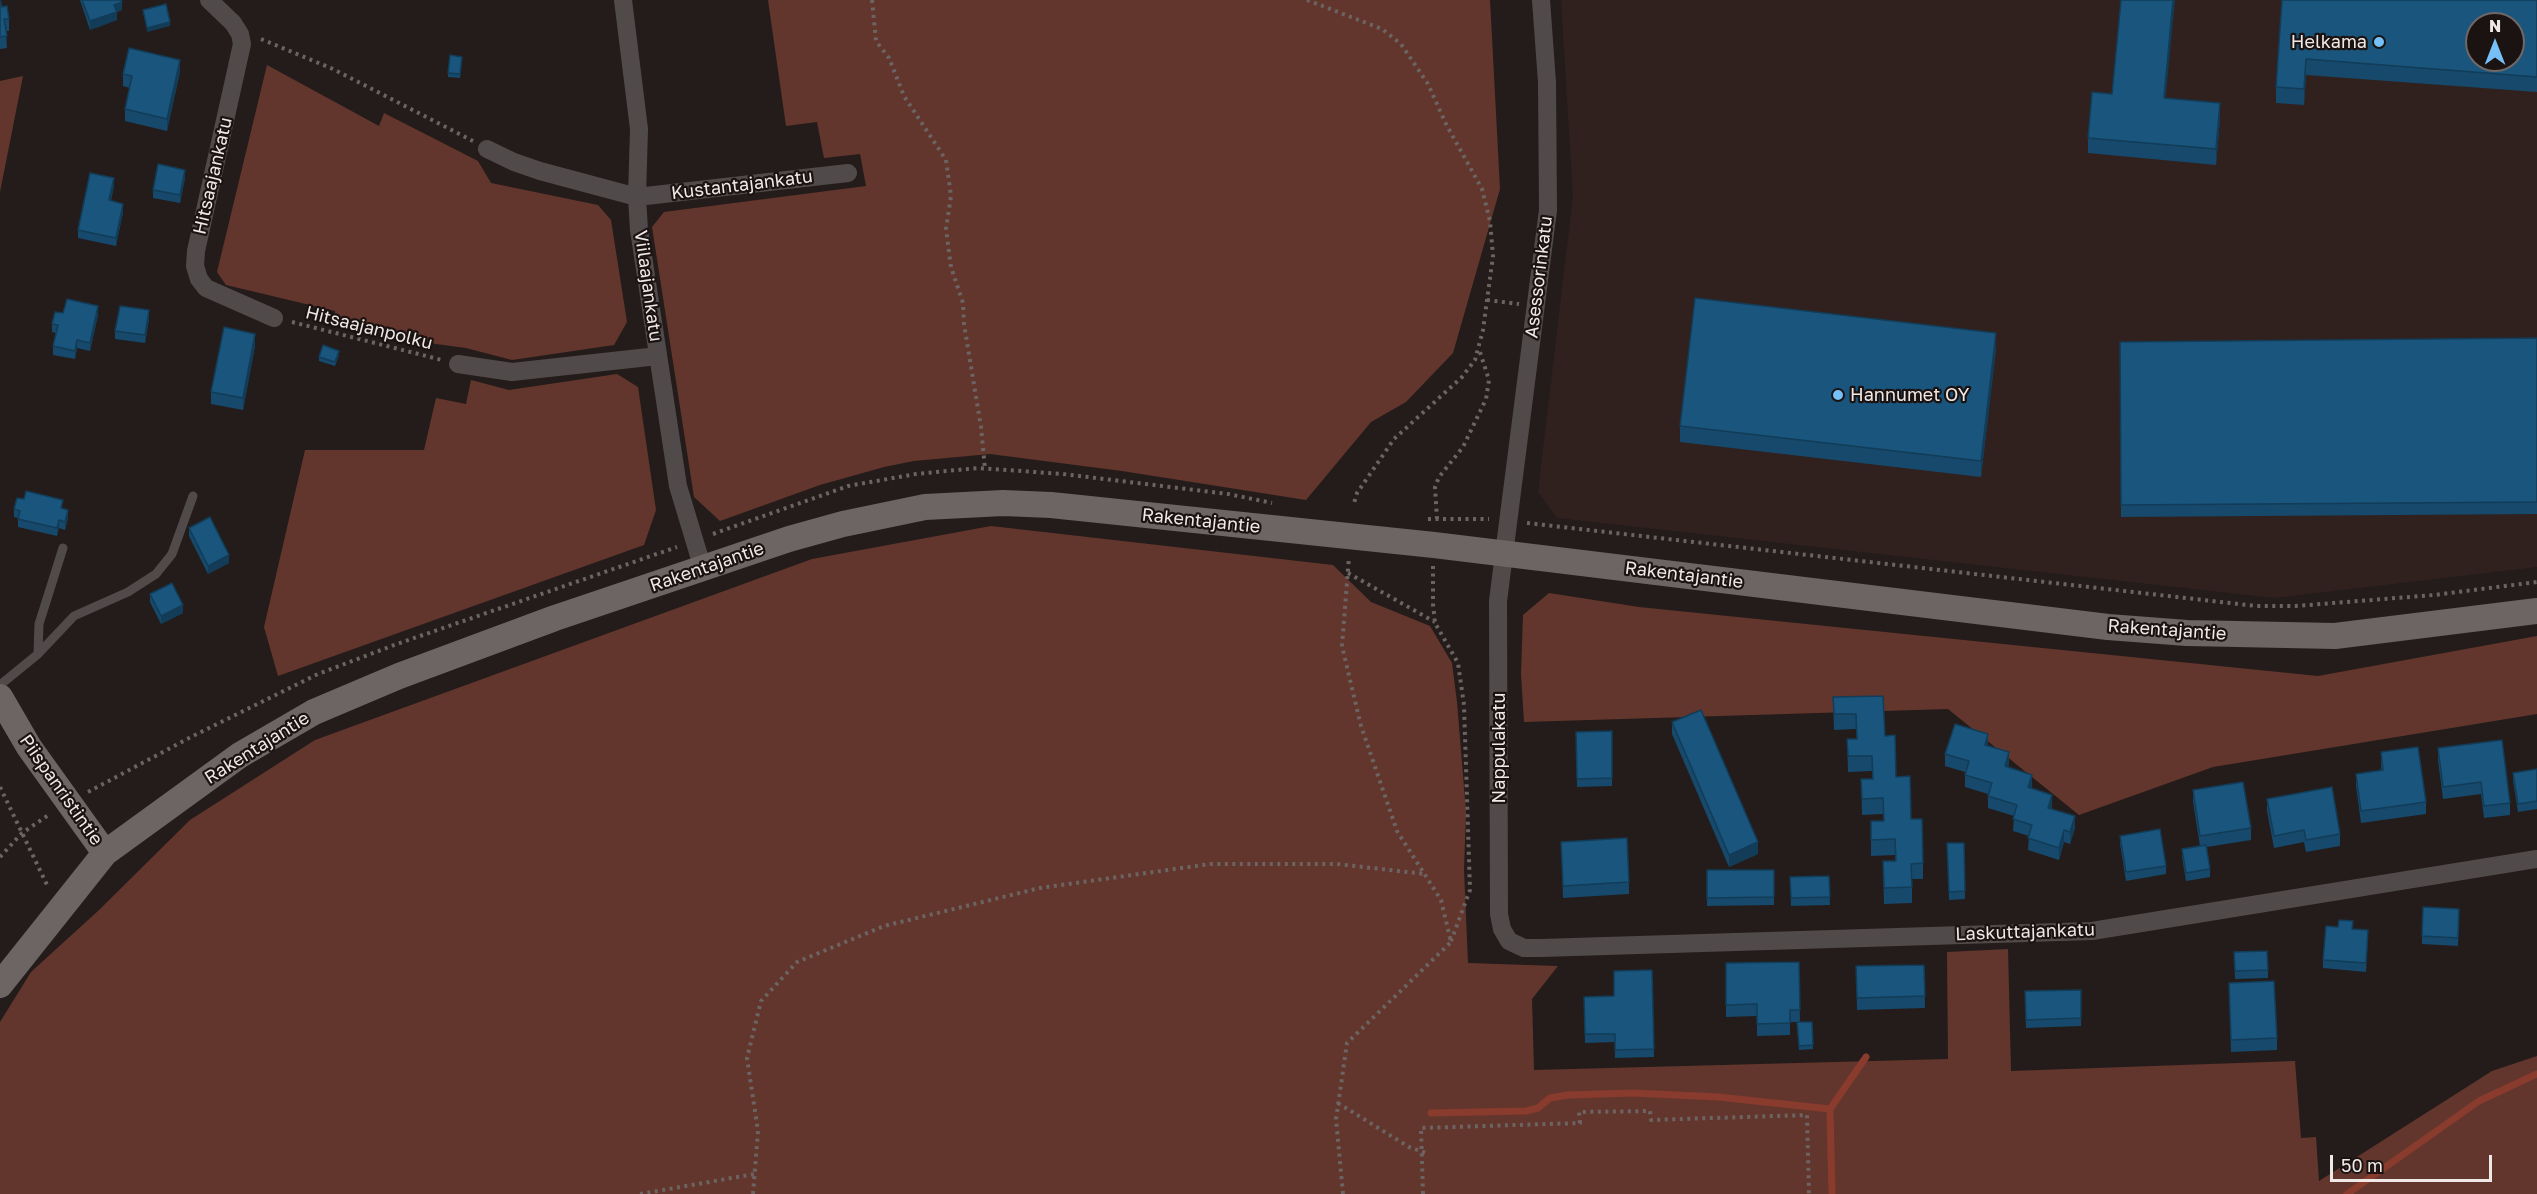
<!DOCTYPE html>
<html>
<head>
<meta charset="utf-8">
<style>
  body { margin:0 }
  #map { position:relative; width:2537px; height:1194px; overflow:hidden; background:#241c1a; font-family:"Golos Text",sans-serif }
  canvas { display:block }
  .north { position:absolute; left:2465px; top:12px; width:60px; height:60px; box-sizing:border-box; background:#1b1311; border:2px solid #6f6866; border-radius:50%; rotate:0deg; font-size:16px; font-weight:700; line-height:24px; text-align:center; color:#eee8e6 }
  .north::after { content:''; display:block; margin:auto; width:21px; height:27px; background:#76c0f7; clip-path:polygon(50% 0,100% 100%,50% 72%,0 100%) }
  .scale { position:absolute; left:2330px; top:1155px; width:162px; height:27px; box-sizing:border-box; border:3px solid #eee8e6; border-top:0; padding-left:8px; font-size:18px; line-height:21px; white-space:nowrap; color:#eee8e6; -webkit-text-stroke:4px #1b1311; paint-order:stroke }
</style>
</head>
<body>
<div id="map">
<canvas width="2537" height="1194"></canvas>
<div class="north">N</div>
<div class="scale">50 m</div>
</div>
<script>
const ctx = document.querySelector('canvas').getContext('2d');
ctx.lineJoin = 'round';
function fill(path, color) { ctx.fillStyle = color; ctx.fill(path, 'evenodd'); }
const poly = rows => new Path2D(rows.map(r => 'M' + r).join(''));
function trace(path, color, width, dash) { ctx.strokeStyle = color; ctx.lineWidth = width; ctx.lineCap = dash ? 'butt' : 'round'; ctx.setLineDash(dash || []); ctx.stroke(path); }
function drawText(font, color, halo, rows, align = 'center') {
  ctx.font = font + ' "Golos Text",sans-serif'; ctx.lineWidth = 4.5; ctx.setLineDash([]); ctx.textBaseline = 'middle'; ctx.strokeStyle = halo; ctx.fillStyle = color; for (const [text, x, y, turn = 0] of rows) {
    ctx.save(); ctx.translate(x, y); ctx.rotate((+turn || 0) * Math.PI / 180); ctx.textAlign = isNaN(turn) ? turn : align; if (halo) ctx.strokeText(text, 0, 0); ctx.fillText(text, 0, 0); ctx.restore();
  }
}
fill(poly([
  [1561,0,2537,0,2537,567,2274,598,1557,518,1538,492,1573,196],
  [2477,24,2513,24,2513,60,2477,60]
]), '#30211e');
fill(poly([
  [768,0,1490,0,1500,189,1453,353,1406,402,1371,422,1306,500,1122,471,990,454,914,461,884,467,820,485,720,521,694,497,652,227,664,212,866,186,860,154,824,158,817,122,786,126],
  [267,65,379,126,384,113,478,161,491,183,598,205,611,220,627,322,614,345,512,360,466,348,436,344,335,318,335,311,226,285,217,272],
  [23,76,0,192,0,81],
  [617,374,638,387,656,510,644,545,278,676,264,627,305,450,424,450,436,398,466,404,471,380,509,390],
  [991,526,1333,565,1371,602,1430,626,1452,663,1457,702,1466,812,1464,870,1468,963,1558,966,1532,999,1534,1070,1948,1059,1947,952,2008,949,2011,1071,2295,1061,2301,1138,2316,1137,2319,1181,2492,1071,2537,1056,2537,1194,0,1194,0,1022,31,972,98,911,190,820,315,740,812,559],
  [1549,593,1639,607,2318,676,2537,636,2537,714,2213,767,2079,815,1948,709,1524,722,1521,674,1523,615]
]), '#63362d');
trace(poly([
  [1431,1113,1526,1111,1538,1108,1550,1098,1568,1095,1633,1093,1718,1097,1830,1109],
  [1832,1194,1830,1109,1866,1057],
  [2347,1194,2479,1101,2537,1074]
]), '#893b2d', 7);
trace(poly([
  [872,0,876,41,889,58,904,96,946,160,951,196,946,229,951,267,963,303,964,324,981,427,985,469],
  [1307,0,1382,29,1401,44,1428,84,1446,124,1482,189,1490,221,1493,256,1483,330,1475,360,1462,377,1394,439,1357,493,1354,503],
  [261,39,333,69,473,141],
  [1487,300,1519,304],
  [292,322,442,360],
  [1428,519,1489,519],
  [1437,519,1435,487,1439,477,1463,447,1486,399,1489,380,1479,349],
  [1527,523,2256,606,2296,606,2434,595,2537,582],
  [713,534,848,486,916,474,978,468,1063,474,1228,494,1272,503],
  [1433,566,1433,604,1435,623,1458,663,1464,705,1470,890,1451,941],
  [1348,573,1435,622],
  [0,787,48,887],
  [88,792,191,737,318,674,397,644,677,547],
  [0,857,22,833,50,814],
  [1338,1103,1409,1147,1426,1153],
  [640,1194,755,1174],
  [753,1194,758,1131,747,1058,761,1001,797,962,884,926,1040,888,1210,864,1337,864,1425,874],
  [1343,1194,1336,1119,1347,1043,1451,942,1441,900,1397,831,1361,726,1342,646,1349,557],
  [1423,1194,1421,1128,1580,1123,1579,1112,1650,1111,1651,1120,1807,1115,1809,1194]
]), '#6c6462', 4, [3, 4.5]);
trace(poly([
  [38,654,39,624,63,548],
  [0,685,38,654,74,616,128,592,156,574,172,554,193,496]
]), '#504b4a', 9);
trace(poly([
  [209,0,233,23,240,34,242,44,196,251,195,266,199,279,206,288,274,318],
  [623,0,639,129,637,197,639,230,678,486,703,569],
  [1541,0,1547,82,1548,210,1498,601,1499,914,1502,929,1509,941,1524,948,1541,948,2092,931,2537,859],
  [487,149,514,162,540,171,637,197,848,173],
  [458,364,512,372,658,356]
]), '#504b4a', 18);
trace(poly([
  [0,697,29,747,105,853],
  [0,985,105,853,240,755,314,712,399,676,555,618,789,539,843,524,925,507,1003,503,1051,505,1434,545,2108,627,2187,633,2335,636,2537,611]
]), '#6c6563', 26);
fill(poly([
  [0,0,2,7,9,19,9,31,6,31,7,48,0,49],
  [80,0,121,0,122,10,117,12,117,20,90,30],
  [2282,0,2537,0,2537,92,2306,75,2304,105,2276,103,2276,87],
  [462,61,460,78,448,77,448,73],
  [180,72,167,131,125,121,125,109,130,88,123,86,123,74],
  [2166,98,2220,119,2216,165,2088,153,2088,138],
  [185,178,180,203,153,198,153,190],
  [114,186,111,201,123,212,116,246,78,238,78,230],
  [63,313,98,315,90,351,77,348,75,359,53,355,53,346,56,333,52,332,52,324],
  [149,319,145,343,115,339,115,331],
  [2537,338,2537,514,2121,517,2120,342],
  [255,346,243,410,211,404,211,392],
  [1996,349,1981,477,1680,442,1680,426],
  [339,355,335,366,319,361,319,357],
  [63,508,68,518,65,530,59,528,57,536,18,527,18,518,14,517,14,509],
  [189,528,229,563,208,574,189,536],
  [150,594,183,613,161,624,150,602],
  [1883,696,1885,736,1896,777,1911,819,1923,863,1923,879,1912,879,1912,903,1884,904,1883,861,1895,861,1895,855,1871,856,1871,821,1883,821,1883,814,1862,815,1861,779,1872,779,1872,771,1848,772,1847,739,1857,739,1856,729,1834,730,1833,697],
  [1672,722,1758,854,1729,867,1672,734],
  [1612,731,1612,786,1577,787,1576,732],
  [1988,746,2009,764,2008,768,2032,787,2032,789,2052,807,2052,809,2075,828,2070,844,2064,842,2059,860,2028,850,2029,836,2013,831,2014,816,1988,808,1988,794,1965,787,1965,772,1945,766,1945,754],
  [2438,748,2510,803,2510,815,2484,818,2481,794,2443,799,2438,760],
  [2381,752,2426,802,2426,814,2361,823,2356,786,2356,774,2381,770],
  [2537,769,2537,809,2518,812,2513,781,2513,773],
  [2193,790,2251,828,2251,840,2207,847,2210,869,2210,877,2186,881,2182,857,2182,849,2200,846,2193,802],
  [2267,799,2340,834,2340,846,2306,852,2304,842,2274,848,2267,811],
  [2120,836,2166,866,2166,874,2126,881,2120,844],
  [1561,842,1629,882,1629,894,1563,898],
  [1947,843,1964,843,1965,899,1949,900],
  [1707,870,1774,870,1774,905,1707,906],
  [1829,876,1830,905,1791,906,1790,877],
  [2459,909,2458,946,2422,944,2422,936],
  [2353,929,2368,938,2366,972,2323,968,2323,960],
  [2234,952,2268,970,2268,978,2235,979],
  [1799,962,1800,1022,1790,1022,1790,1035,1757,1036,1757,1016,1726,1017,1726,963],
  [1924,965,1925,1008,1857,1010,1856,966],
  [1652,970,1654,1057,1615,1058,1615,1042,1585,1043,1584,997,1614,996],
  [2229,983,2277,1038,2277,1050,2231,1052],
  [2081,990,2081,1026,2026,1028,2025,991],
  [1797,1022,1812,1022,1813,1049,1799,1050]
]), '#16496b');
fill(poly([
  [2173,0,2175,0,2164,114,2164,98],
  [122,2,122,10,114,13,114,5],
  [117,12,117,20,90,30,90,21],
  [170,22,170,26,147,32,147,28],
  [2306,59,2306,75,2304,105,2304,89],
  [180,60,180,72,167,131,167,119],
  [2220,103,2220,119,2216,165,2216,149],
  [185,170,185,178,180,203,180,195],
  [114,178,114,186,109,208,109,200],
  [123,204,123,212,116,246,116,238],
  [98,306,98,315,90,351,90,343],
  [149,310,149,319,145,343,145,335],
  [1996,333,1996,349,1981,477,1981,461],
  [255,334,255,346,243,410,243,398],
  [77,340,77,348,75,359,75,351],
  [68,510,68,518,65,530,65,522],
  [59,520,59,528,57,536,57,528],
  [229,555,229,563,208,574,208,566],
  [183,605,183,613,161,624,161,616],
  [1988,734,1988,746,1985,745],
  [2009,752,2009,764,2005,778,2005,766],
  [2032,775,2032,787,2028,799,2028,787],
  [2052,795,2052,807,2048,820,2048,808],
  [2075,816,2075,828,2070,844,2070,832],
  [2064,830,2064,842,2059,860,2059,848],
  [1758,842,1758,854,1729,867,1729,855]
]), '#123c57');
const building = poly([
  [0,0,2,7,7,6,9,19,4,19,7,36,0,37,0,0],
  [82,0,121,0,122,2,114,5,117,12,90,21,82,0],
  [2121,0,2173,0,2164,98,2220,103,2216,149,2088,138,2092,92,2112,94,2121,0],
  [2282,0,2537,0,2537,77,2306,59,2304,89,2276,87,2282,0],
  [2477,24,2513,24,2513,60,2477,60,2477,24],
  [166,4,170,22,147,28,143,10,166,4],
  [129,48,180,60,167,119,125,109,132,76,123,74,129,48],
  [450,55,462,57,460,74,448,73,450,55],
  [158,164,185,170,180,195,153,190,158,164],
  [90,173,114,178,109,200,123,204,116,238,78,230,90,173],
  [1695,298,1996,333,1981,461,1680,426,1695,298],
  [67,299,98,306,90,343,77,340,75,351,53,346,58,325,52,324,55,312,63,313,67,299],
  [120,306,149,310,145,335,115,331,120,306],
  [224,327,255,334,243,398,211,392,224,327],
  [2537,338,2537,502,2121,505,2120,342,2537,338],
  [323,345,339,351,335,362,319,357,323,345],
  [26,491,63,500,61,508,68,510,65,522,59,520,57,528,18,519,20,511,14,509,17,498,24,499,26,491],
  [210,517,229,555,208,566,189,528,210,517],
  [172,583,183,605,161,616,150,594,172,583],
  [1883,696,1885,736,1895,735,1896,777,1910,776,1911,819,1922,819,1923,863,1911,864,1912,887,1884,888,1883,861,1896,861,1895,839,1871,840,1871,821,1884,821,1883,798,1862,799,1861,779,1873,779,1872,756,1848,756,1847,739,1857,739,1856,714,1834,714,1833,697,1883,696],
  [1701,710,1758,842,1729,855,1672,722,1701,710],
  [1955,724,1988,734,1985,745,2009,752,2005,766,2032,775,2028,787,2052,795,2048,808,2075,816,2070,832,2064,830,2059,848,2028,838,2032,825,2013,819,2017,805,1988,796,1992,783,1965,775,1969,761,1945,754,1955,724],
  [1612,731,1612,778,1577,779,1576,732,1612,731],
  [2502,740,2510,803,2484,806,2481,782,2443,787,2438,748,2502,740],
  [2418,747,2426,802,2361,811,2356,774,2383,770,2381,752,2418,747],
  [2537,769,2537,801,2518,804,2513,773,2537,769],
  [2243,782,2251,828,2200,836,2193,790,2243,782],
  [2332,787,2340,834,2306,840,2304,830,2274,836,2267,799,2332,787],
  [2160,829,2166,866,2126,872,2120,836,2160,829],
  [1627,838,1629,882,1563,886,1561,842,1627,838],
  [1947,843,1964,843,1965,891,1949,892,1947,843],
  [2206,845,2210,869,2186,873,2182,849,2206,845],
  [1707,870,1774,870,1774,897,1707,898,1707,870],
  [1829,876,1830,897,1791,898,1790,877,1829,876],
  [2423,907,2459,909,2458,938,2422,936,2423,907],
  [2339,920,2353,921,2352,929,2368,930,2366,963,2323,960,2326,926,2338,927,2339,920],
  [2267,951,2268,970,2235,971,2234,952,2267,951],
  [1799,962,1800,1010,1790,1010,1790,1023,1757,1024,1757,1004,1726,1005,1726,963,1799,962],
  [1924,965,1925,996,1857,998,1856,966,1924,965],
  [1652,970,1654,1049,1615,1050,1615,1034,1585,1034,1584,997,1614,996,1614,971,1652,970],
  [2274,981,2277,1038,2231,1040,2229,983,2274,981],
  [2081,990,2081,1018,2026,1020,2025,991,2081,990],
  [1797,1022,1812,1022,1813,1045,1799,1046,1797,1022]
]);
fill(building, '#19557c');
trace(building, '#123c57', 1.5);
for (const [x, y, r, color] of [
  [2379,42,6,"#76c0f7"],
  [1838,395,6,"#76c0f7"]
]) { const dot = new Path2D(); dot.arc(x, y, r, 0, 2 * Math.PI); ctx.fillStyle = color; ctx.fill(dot); trace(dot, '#1b1311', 2); }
drawText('18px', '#eee8e6', '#1b1311', [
  ["Helkama",2367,42],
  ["Hannumet OY",1850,395,"left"]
], 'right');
drawText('18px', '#eee8e6', '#1b1311', [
  ["Hitsaajankatu",213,176,-77],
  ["Kustantajankatu",742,185,-7],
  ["Asessorinkatu",1539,277,-83],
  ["Viilaajankatu",648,286,82],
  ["Hitsaajanpolku",369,328,14],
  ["Rakentajantie",1201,521,6],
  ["Rakentajantie",707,567,-19],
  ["Rakentajantie",1684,575,7],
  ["Rakentajantie",2167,630,4],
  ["Rakentajantie",257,748,-32],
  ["Nappulakatu",1499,748,-90],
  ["Piispanristintie",61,790,55],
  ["Laskuttajankatu",2025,932,-2]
]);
</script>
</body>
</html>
